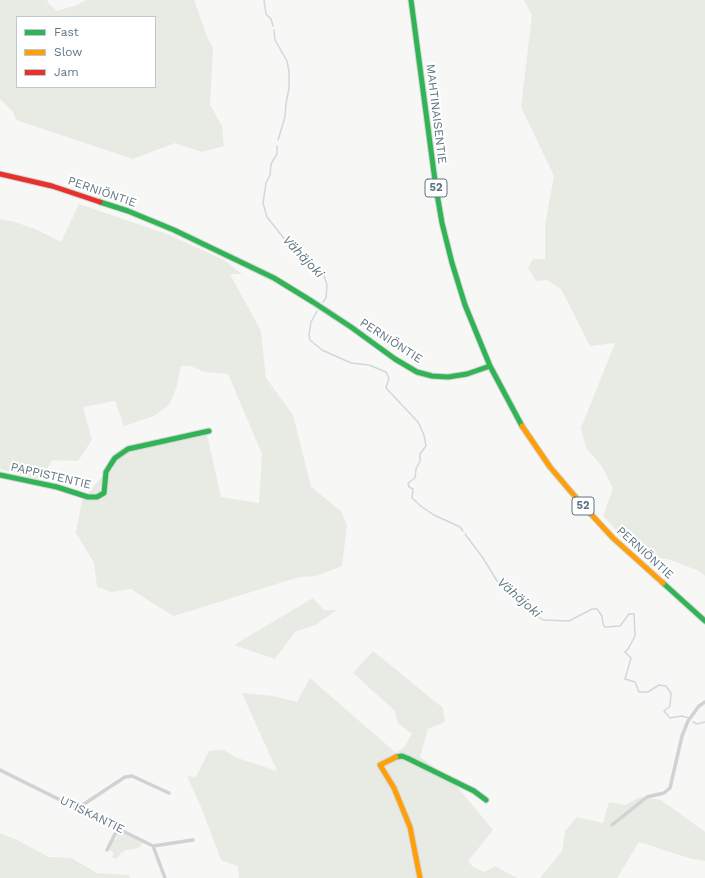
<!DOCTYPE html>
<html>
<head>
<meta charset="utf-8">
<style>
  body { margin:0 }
  #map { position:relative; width:705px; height:878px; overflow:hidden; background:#f7f7f6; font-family:"Work Sans",sans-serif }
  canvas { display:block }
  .legend { position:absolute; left:16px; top:16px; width:140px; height:72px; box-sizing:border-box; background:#fff; border:1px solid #bfc8cd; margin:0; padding:5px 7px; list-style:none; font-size:12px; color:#607583 }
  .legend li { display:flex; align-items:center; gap:8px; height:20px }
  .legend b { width:20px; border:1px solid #bfc8cd }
</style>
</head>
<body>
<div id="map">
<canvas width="705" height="878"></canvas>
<ul class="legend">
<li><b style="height:5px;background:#30b455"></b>Fast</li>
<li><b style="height:5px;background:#ff9f0a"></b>Slow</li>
<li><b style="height:5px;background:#e5322d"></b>Jam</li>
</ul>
</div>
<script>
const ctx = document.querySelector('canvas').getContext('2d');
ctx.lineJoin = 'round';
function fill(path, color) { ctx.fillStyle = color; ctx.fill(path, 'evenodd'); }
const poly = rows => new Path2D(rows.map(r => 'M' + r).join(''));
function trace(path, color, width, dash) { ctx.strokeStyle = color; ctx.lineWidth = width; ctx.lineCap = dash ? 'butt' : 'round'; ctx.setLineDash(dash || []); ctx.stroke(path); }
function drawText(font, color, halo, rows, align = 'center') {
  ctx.font = font + ' "Work Sans",sans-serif'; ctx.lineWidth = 4; ctx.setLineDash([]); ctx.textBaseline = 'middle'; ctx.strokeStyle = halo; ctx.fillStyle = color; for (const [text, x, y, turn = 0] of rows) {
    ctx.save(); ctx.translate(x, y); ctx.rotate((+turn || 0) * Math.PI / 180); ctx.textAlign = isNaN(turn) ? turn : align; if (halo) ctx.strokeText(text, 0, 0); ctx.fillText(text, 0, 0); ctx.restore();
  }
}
fill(poly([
  [0,0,48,0,47,2,57,11,77,5,86,0,194,0,208,39,213,47,210,105,222,126,224,146,202,152,175,143,133,159,16,120,13,112,0,99],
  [17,17,155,17,155,87,17,87],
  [524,0,705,0,705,576,699,571,668,559,657,559,632,547,603,516,613,488,601,465,586,448,581,428,615,343,590,346,561,289,547,280,536,281,528,268,533,259,545,259,545,225,554,176,521,107,532,15],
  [79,204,167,234,224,260,242,274,230,274,261,331,266,378,293,415,311,487,341,511,347,525,342,566,316,576,299,577,174,616,157,606,131,589,111,592,97,587,94,563,76,533,82,500,129,445,206,430,221,497,259,503,262,454,228,374,204,372,191,366,181,366,176,389,169,405,154,416,124,426,115,401,83,407,92,440,78,461,52,460,41,480,0,469,0,219,15,222,35,229,61,242],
  [313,598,324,610,337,610,315,625,295,632,275,659,234,645],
  [373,651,443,708,445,722,428,729,420,757,450,778,493,830,468,861,473,867,484,872,495,866,517,878,239,878,238,866,221,860,201,807,187,776,196,777,209,751,224,750,237,758,277,771,242,693,273,696,297,702,310,678,396,753,404,747,412,734,398,723,394,710,353,673],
  [641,797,661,800,705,832,705,861,692,859,639,842,617,878,540,878,562,851,565,831,577,817,603,823,609,802,625,805],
  [119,830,143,843,141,846,135,849,126,850,121,853,117,859,112,857,114,853,109,850,114,839,116,839,117,837,116,836],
  [0,833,15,839,49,857,71,858,97,873,129,875,130,878,0,878]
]), '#e7ebe4');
trace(poly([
  [264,0,266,14,271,19,273,26],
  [274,30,275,40,287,61,289,71,289,88,286,104,285,117,278,140],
  [277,146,277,154,271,164,270,175,266,183,263,203,267,217,286,241,297,253,306,256,324,276,327,285,326,298,323,302],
  [317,311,311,322,309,335,310,340,322,350,351,363,369,365,386,372,389,378,386,388,418,422,424,435,426,446,420,454,420,461,416,469,415,478,408,483,409,487,413,489,412,498,422,507,434,515,460,527,463,531],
  [465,534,483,558,497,581,524,603,531,612,543,620,569,621,592,609,597,609,602,616,603,624,605,627,620,626,629,614,634,614,635,636,628,649,625,652,631,658,625,679,635,682,639,692,648,692,659,685,666,686,671,693,670,706,664,711,670,718,682,716,689,718],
  [693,722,697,724,705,722]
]), '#d0d8db', 1.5);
const fast = poly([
  [411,0,436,188,442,223,452,263,465,305,490,366,522,426],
  [100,202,128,211,174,230,274,278,313,302,351,327,395,359,417,372,432,376,448,377,467,374,490,366],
  [0,475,57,487,88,497,97,497,104,493,106,472,111,464,115,458,128,449,209,431],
  [663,583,705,621],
  [396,757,402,756,407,758,474,791,486,800]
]);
const slow = poly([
  [522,426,550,467,578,500,613,538,663,583],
  [396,757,380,765,394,788,410,827,420,878]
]);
const jam = poly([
  [0,174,52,186,100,202]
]);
trace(fast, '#d4d5d5', 7);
trace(slow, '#d4d5d5', 7);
trace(jam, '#d4d5d5', 7);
trace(poly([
  [0,770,153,846,165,878],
  [78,808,125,777,132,776,169,793],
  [612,825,647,797,664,793,670,788,682,736,688,721,699,706,705,702],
  [153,846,193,840],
  [107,850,118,828]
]), '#d1d2d3', 3.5);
trace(fast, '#30b455', 5);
trace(slow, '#ff9f0a', 5);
trace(jam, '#e5322d', 5);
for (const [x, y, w] of [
  [436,188,22],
  [583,506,22]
]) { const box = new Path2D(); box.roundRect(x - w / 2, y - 9, w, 18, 3); ctx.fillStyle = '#fff'; ctx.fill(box); trace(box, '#607583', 1); }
drawText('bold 11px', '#607583', null, [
  ["52",436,188],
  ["52",583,506]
]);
drawText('12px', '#607583', '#fff', [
  ["MAHTINAISENTIE",436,114,83],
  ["PERNIÖNTIE",102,192,19],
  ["PERNIÖNTIE",391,341,33],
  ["PAPPISTENTIE",51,476,13],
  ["PERNIÖNTIE",645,553,42],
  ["UTISKANTIE",92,815,26]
]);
drawText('italic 13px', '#5b767d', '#fff', [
  ["Vähäjoki",303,257,46],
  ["Vähäjoki",519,598,41]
]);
</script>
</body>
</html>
